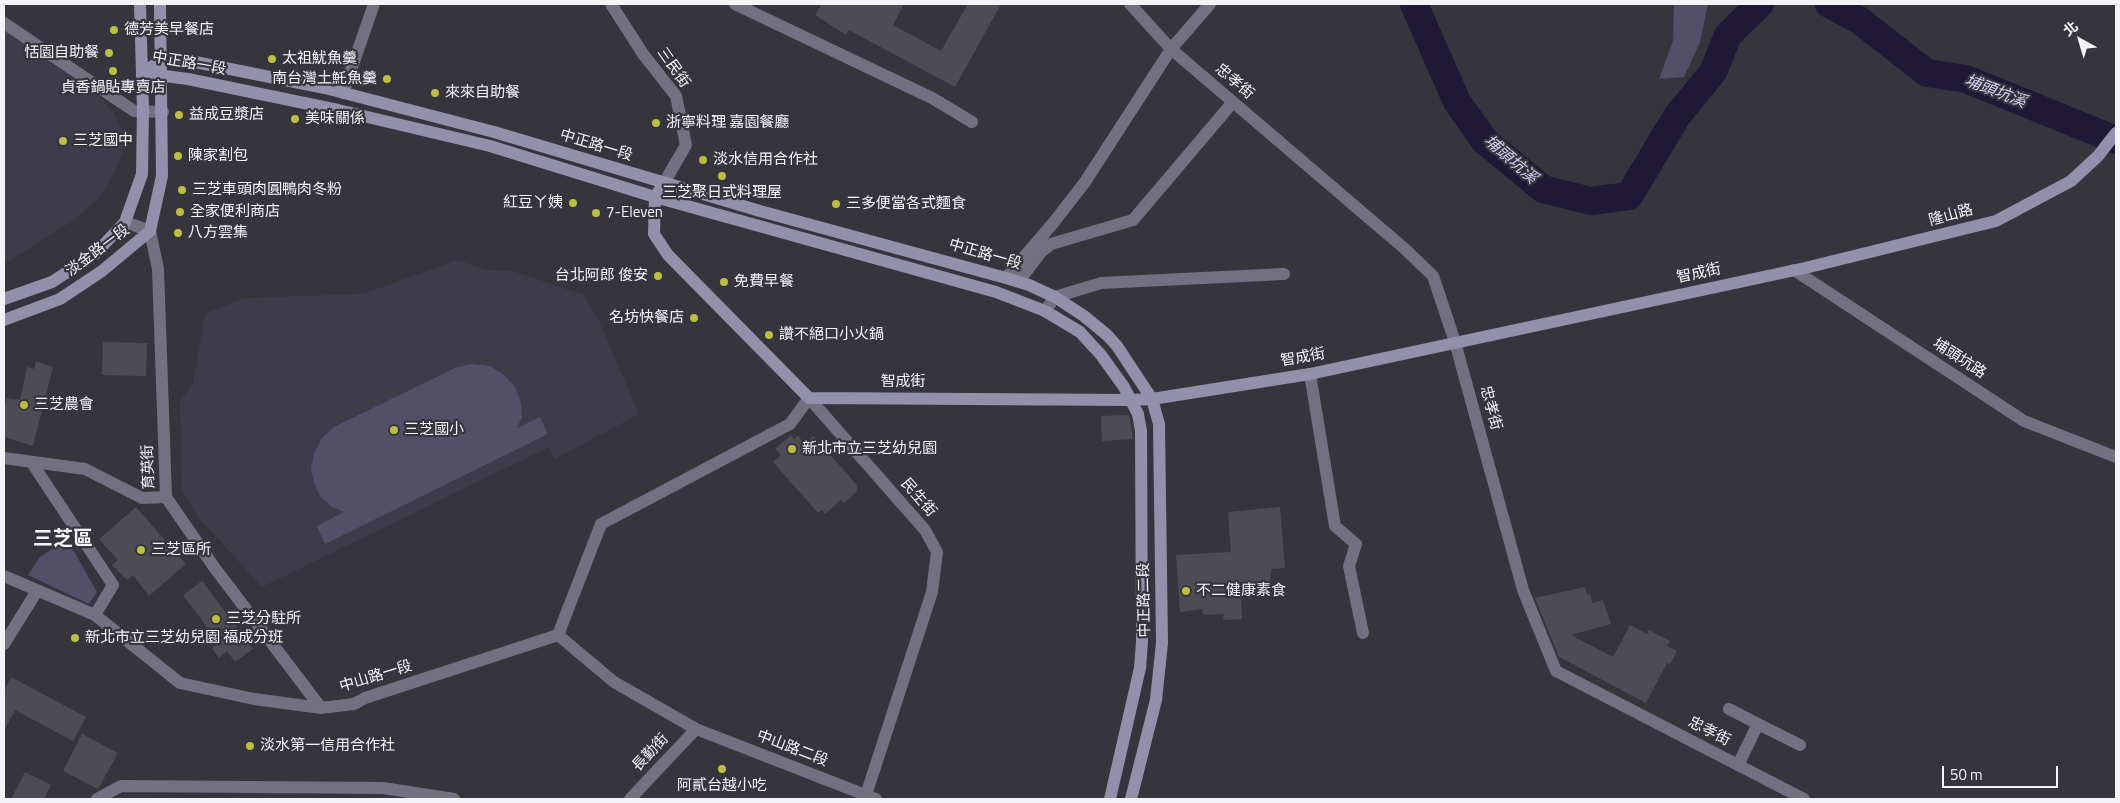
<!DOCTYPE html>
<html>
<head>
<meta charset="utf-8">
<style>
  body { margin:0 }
  #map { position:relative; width:2120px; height:803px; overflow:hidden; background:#36353d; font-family:"Titillium Web","Noto Sans TC",sans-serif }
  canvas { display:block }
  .frame { position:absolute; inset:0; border:5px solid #f4f3f8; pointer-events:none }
  .north { position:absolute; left:2055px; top:15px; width:50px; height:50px; -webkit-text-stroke:4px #36353d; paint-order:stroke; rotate:321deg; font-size:14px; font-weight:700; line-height:20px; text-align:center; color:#f4f3f8 }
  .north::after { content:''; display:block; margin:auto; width:18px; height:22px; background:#f4f3f8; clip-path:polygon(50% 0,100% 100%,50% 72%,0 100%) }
  .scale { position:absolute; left:1942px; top:766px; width:116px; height:22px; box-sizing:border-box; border:2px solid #f4f3f8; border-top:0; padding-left:6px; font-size:15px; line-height:18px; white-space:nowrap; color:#f4f3f8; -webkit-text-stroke:4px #36353d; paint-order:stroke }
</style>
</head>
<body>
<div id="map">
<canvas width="2120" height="803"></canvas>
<div class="frame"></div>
<div class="north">北</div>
<div class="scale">50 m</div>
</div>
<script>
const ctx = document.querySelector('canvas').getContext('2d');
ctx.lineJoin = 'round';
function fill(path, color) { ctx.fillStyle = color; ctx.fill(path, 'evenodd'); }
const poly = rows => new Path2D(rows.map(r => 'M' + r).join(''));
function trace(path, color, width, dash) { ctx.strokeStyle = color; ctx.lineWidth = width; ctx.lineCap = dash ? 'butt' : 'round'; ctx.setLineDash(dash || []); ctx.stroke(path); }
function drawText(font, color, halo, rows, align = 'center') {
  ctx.font = font + ' "Titillium Web","Noto Sans TC",sans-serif'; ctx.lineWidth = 4.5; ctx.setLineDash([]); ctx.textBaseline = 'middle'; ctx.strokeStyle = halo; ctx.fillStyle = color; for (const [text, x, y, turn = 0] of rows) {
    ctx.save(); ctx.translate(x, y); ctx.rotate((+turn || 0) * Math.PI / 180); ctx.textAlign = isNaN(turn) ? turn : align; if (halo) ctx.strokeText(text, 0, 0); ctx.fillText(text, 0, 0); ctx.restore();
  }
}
fill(poly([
  [4,30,99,96,115,115,122,132,123,151,115,172,99,199,71,222,4,264],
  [458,260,486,270,512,271,584,295,598,319,639,414,555,459,549,447,262,587,198,517,182,491,180,401,193,384,205,314,244,298,363,294]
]), '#3e3c4a');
fill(poly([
  [1674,4,1708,4,1700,42,1684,77,1659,79,1673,41],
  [473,364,490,366,504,375,515,387,521,403,522,417,517,428,540,417,548,434,325,544,317,526,344,512,332,507,320,496,314,483,311,469,314,454,321,439,334,427,457,367],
  [67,539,97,592,89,604,28,575,40,557]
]), '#534f69');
trace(poly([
  [1414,4,1457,102,1485,141,1543,189,1591,201,1629,196,1677,116,1713,72,1728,35,1760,4],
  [1829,4,1859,20,1927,73,1966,79,2116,140]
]), '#1f1937', 28);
fill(poly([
  [822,4,904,4,893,25,941,51,968,4,1001,4,955,87,849,30,846,35,815,15],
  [103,342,147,343,146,376,102,375],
  [36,361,53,367,33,446,4,437,4,409,7,398,20,400,27,367,34,369],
  [1129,415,1133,439,1102,441,1101,416],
  [791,435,794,439,798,436,805,444,813,436,851,478,857,486,857,491,844,503,841,500,825,514,822,510,818,513,773,462,781,455,775,449],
  [136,507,186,564,149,596,133,575,127,580,112,565,118,560,99,539],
  [1280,507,1285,568,1271,569,1270,584,1247,586,1248,596,1241,597,1242,619,1223,620,1224,614,1204,615,1202,609,1180,612,1176,555,1231,552,1228,512],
  [202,581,253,649,235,662,227,651,219,658,212,648,219,643,183,595],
  [1585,587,1587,595,1590,594,1592,603,1603,600,1611,624,1571,635,1613,657,1630,625,1647,634,1649,630,1670,641,1667,646,1677,651,1670,664,1667,663,1646,703,1559,657,1535,598],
  [11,677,86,717,73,741,15,710,4,731,4,691],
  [82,734,118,753,98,789,63,771],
  [25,772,51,785,44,799,11,799]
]), '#4d4c54');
trace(poly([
  [611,4,643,54,676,96,686,145,664,183],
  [735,4,932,98,972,122],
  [1130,4,1171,49,1405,249,1433,276,1455,342,1523,590,1556,671,1804,799],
  [4,23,134,111,163,112],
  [343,93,374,4],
  [125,222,150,231,158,269,166,497,214,567,321,708],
  [1794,270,2024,421,2116,457],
  [1006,278,1054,222,1085,182,1171,49,1210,4],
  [1019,281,1041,252,1051,244,1133,220,1233,102],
  [1045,311,1055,297,1101,283,1284,274],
  [1310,374,1335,526,1356,544,1349,566,1363,633],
  [4,458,85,469,142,498,166,497],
  [32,463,113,585,95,615],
  [4,576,95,615,180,683,254,699,321,708,354,704,365,698,558,635,614,682,696,729,876,799],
  [558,635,601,524,790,424,809,398,925,530,937,552,932,592,866,795],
  [4,644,37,591],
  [1729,709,1758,724,1738,765],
  [1758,724,1800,745],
  [97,799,121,786,383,788,454,799],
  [630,799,696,729]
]), '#727081', 12);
trace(poly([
  [142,73,162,60,185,60,325,88,494,132,760,211,1006,278,1029,285,1055,297,1084,316,1107,335,1117,346,1152,399,1159,424,1162,643,1156,700,1131,799],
  [142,73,188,79,338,110,490,146,655,197,996,292,1045,311,1080,332,1101,355,1124,387,1138,414,1141,431,1142,642,1140,668,1110,799],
  [664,183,655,197,654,234,668,255,809,398,1131,400,1152,399,1310,374,1805,268,1996,221,2071,181,2098,156,2116,133],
  [4,299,52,282,95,254,125,222,142,174,143,110,140,4],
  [4,320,60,299,102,271,150,231,162,176,160,4]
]), '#9390ab', 12);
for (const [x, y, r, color] of [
  [114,30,5,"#bcbf44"],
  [109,53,5,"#bcbf44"],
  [272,59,5,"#bcbf44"],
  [113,71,5,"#bcbf44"],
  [387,79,5,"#bcbf44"],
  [435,93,5,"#bcbf44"],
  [179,115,5,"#bcbf44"],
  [295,119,5,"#bcbf44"],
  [656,123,5,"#bcbf44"],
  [63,141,5,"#bcbf44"],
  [178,156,5,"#bcbf44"],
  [703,160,5,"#bcbf44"],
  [722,176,5,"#bcbf44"],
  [182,190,5,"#bcbf44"],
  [573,203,5,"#bcbf44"],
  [836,204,5,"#bcbf44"],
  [180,212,5,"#bcbf44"],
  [596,213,5,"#bcbf44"],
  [178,233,5,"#bcbf44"],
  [658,276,5,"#bcbf44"],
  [724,282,5,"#bcbf44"],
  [694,318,5,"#bcbf44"],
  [769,335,5,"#bcbf44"],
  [24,405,5,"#bcbf44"],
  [394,430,5,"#bcbf44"],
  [792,449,5,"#bcbf44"],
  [141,550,5,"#bcbf44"],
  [1186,591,5,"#bcbf44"],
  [216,619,5,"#bcbf44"],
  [75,638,5,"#bcbf44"],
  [250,746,5,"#bcbf44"],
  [722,769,5,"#bcbf44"]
]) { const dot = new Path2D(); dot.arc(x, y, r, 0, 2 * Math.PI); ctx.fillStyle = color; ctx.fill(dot); trace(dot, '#36353d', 2); }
drawText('15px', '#f4f3f8', '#36353d', [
  ["德芳美早餐店",124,30],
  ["恬園自助餐",99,53,"right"],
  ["太祖魷魚羹",282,59],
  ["南台灣土魠魚羹",377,79,"right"],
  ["貞香鍋貼專賣店",113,88,"center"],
  ["來來自助餐",445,93],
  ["益成豆漿店",189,115],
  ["美味關係",305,119],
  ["浙寧料理 嘉園餐廳",666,123],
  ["三芝國中",73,141],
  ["陳家割包",188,156],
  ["淡水信用合作社",713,160],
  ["三芝車頭肉圓鴨肉冬粉",192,190],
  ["三芝聚日式料理屋",722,193,"center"],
  ["紅豆ㄚ姨",563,203,"right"],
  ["三多便當各式麵食",846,204],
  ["全家便利商店",190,212],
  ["7-Eleven",606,213],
  ["八方雲集",188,233],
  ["台北阿郎 俊安",648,276,"right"],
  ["免費早餐",734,282],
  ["名坊快餐店",684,318,"right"],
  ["讚不絕口小火鍋",779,335],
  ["三芝農會",34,405],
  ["三芝國小",404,430],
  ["新北市立三芝幼兒園",802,449],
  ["三芝區所",151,550],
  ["不二健康素食",1196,591],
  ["三芝分駐所",226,619],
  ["新北市立三芝幼兒園 福成分班",85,638],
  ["淡水第一信用合作社",260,746],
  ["阿貳台越小吃",722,786,"center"]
], 'left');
drawText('15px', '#f4f3f8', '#36353d', [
  ["中正路一段",189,64,10],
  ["三民街",673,68,55],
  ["忠孝街",1234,82,40],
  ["中正路一段",596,146,17],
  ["隆山路",1951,216,-15],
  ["淡金路一段",98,251,-37],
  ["中正路一段",985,255,16],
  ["智成街",1699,274,-12],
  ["智成街",1303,358,-10],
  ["埔頭坑路",1959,359,33],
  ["智成街",903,382],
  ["忠孝街",1490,408,75],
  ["育英街",149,467,-92],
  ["民生街",918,498,49],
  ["中正路二段",1145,600,-91],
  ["中山路一段",376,677,-17],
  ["忠孝街",1709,732,27],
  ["中山路二段",792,749,21],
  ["長勤街",651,753,-47]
]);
drawText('italic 16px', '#d7d2f8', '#36353d', [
  ["埔頭坑溪",1995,92,21],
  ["埔頭坑溪",1510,160,41]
]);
drawText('bold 20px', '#f4f3f8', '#36353d', [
  ["三芝區",63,540]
]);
</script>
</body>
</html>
